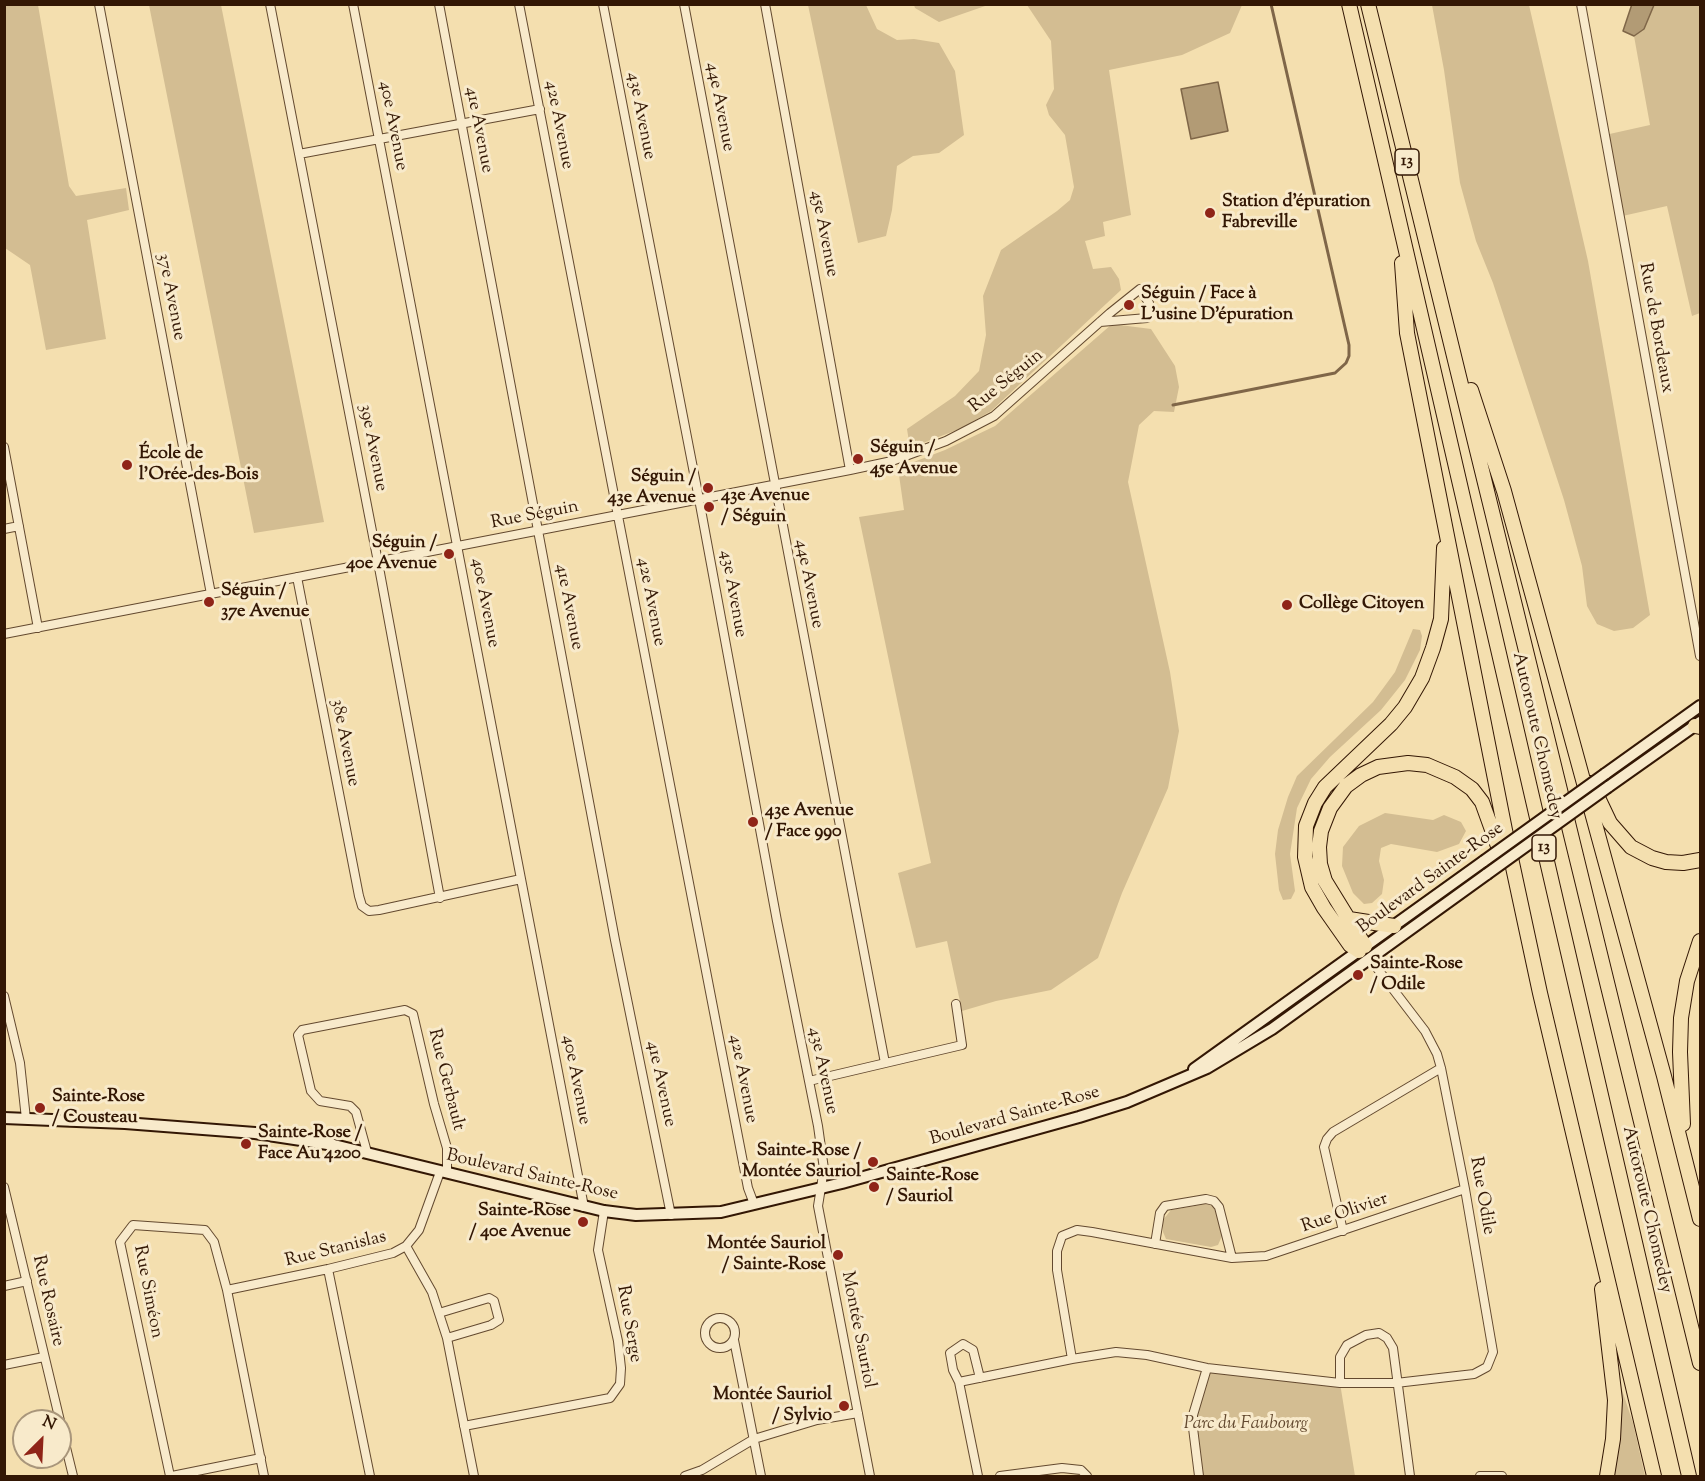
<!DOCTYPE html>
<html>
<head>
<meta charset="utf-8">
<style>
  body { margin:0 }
  #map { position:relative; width:1705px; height:1481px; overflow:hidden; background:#f4dfaf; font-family:"Sorts Mill Goudy",serif }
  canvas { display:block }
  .frame { position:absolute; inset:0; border:6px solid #331704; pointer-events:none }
  .north { position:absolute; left:12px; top:1409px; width:60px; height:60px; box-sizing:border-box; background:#f8eacb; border:2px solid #a9967b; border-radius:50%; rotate:24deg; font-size:16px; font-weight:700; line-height:24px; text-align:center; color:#331704 }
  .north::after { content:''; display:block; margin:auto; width:21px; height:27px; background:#8f2418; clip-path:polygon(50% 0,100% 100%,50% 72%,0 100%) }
</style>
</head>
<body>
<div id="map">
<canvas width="1705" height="1481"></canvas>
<div class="frame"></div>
<div class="north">N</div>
</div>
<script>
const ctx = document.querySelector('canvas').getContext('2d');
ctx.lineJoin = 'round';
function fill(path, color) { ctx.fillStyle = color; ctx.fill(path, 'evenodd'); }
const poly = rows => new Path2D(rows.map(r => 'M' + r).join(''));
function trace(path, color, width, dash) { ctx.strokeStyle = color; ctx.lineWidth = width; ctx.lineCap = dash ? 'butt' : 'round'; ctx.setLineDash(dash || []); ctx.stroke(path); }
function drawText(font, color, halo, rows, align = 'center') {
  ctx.font = font + ' "Sorts Mill Goudy",serif'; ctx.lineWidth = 6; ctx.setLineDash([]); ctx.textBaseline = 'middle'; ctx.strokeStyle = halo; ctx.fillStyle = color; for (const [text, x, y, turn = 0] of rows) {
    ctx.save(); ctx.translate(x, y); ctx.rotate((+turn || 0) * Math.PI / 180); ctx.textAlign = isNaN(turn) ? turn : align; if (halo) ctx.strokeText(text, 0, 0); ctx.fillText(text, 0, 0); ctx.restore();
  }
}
fill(poly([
  [4,5,38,5,69,186,76,196,126,188,129,210,87,220,106,339,46,350,30,265,5,248],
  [149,5,221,5,324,522,254,533],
  [808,5,866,5,877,29,897,40,914,39,939,43,955,71,964,135,939,153,913,156,897,166,892,210,886,236,858,243],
  [914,5,988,5,939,22,915,8],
  [1016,5,1242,5,1230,33,1182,55,1109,70,1131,215,1103,222,1105,236,1085,241,1093,269,1111,267,1119,279,1121,290,991,411,962,428,910,448,907,429,955,396,979,371,986,335,983,296,1001,250,1057,211,1070,200,1074,187,1065,135,1049,115,1046,105,1054,89,1051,41,1027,5],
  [1432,5,1529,5,1588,261,1650,615,1633,628,1614,631,1597,624,1587,606,1582,566,1564,500,1493,283,1476,241,1460,183,1444,70],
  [1654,5,1700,5,1700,313,1692,316,1667,206,1618,217,1605,135,1650,125,1634,36,1644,29],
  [1112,324,1151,329,1175,366,1179,387,1174,412,1154,411,1139,425,1128,482,1170,672,1179,731,1168,788,1122,893,1098,958,1051,990,996,1001,962,1011,947,941,916,948,898,873,931,863,859,517,904,510,898,468,945,450,995,426],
  [1413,629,1420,630,1422,636,1420,650,1405,680,1381,710,1330,757,1311,779,1297,808,1290,854,1295,891,1291,899,1283,900,1279,890,1275,854,1278,830,1288,797,1297,776,1373,702,1395,672],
  [1385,813,1433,820,1444,815,1461,822,1466,831,1459,844,1437,852,1391,844,1381,848,1379,861,1384,880,1382,894,1372,903,1364,904,1353,893,1342,866,1343,847,1359,826],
  [1207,1204,1213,1206,1216,1209,1222,1236,1218,1245,1211,1247,1166,1239,1163,1232,1163,1220,1171,1210],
  [1207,1368,1340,1383,1355,1476,1199,1476,1193,1428],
  [1619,1381,1633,1423,1645,1476,1613,1476]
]), '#d3bd92');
const water = poly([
  [1632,4,1654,5,1644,29,1634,36,1623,31,1632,4],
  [1218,82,1228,131,1191,139,1181,89,1218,82]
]);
fill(water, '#b29b75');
trace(water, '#7f6648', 1.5);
trace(poly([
  [1173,405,1335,373,1346,363,1349,356,1349,345,1271,4]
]), '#7f6648', 3);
const street = poly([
  [99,4,211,594],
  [270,4,378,562,440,898],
  [353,4,584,1207],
  [439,4,615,940,671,1215],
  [519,4,748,1188,754,1204],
  [603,4,699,499,777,921,818,1126,824,1169,818,1206,870,1476],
  [684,4,885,1063],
  [765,4,850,470],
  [1581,4,1700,656],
  [299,154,540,109],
  [4,447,38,628],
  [4,529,19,526],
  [297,577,359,896,362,906,369,911,379,910,521,879],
  [4,634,850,470,892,461,946,441,994,416,1110,313,1140,289,1149,303,1150,310,1147,318,1100,322],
  [4,996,20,1063,26,1119],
  [809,1081,962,1045,956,1004],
  [367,1152,356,1112,350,1106,320,1101,311,1091,298,1035,302,1030,405,1010,413,1014,434,1104,447,1148,447,1173],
  [4,1187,60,1421],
  [1343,1231,1324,1147,1327,1139,1333,1132,1441,1068],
  [1155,1244,1160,1213,1165,1206,1206,1199,1214,1201,1219,1207,1232,1258],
  [406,1246,432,1292,447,1338,474,1476],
  [328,1269,370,1476],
  [4,1286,27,1281],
  [227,1290,328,1269,393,1253,406,1246,419,1230,440,1172],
  [439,1313,489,1298,494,1301,499,1320,491,1325,447,1338],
  '705 1333a15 15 0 1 1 30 0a15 15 0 1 1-30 0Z',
  [734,1340,761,1476],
  [1072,1359,1057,1270,1057,1251,1062,1236,1077,1230,1092,1232,1232,1258,1266,1256,1465,1189],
  [4,1365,44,1357],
  [959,1382,1072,1359,1116,1352,1147,1355,1207,1368,1340,1383,1396,1383,1474,1374,1487,1367,1493,1352,1465,1189,1441,1068,1437,1054,1425,1031,1370,959],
  [1340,1383,1340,1357,1347,1345,1366,1335,1379,1333,1387,1338,1393,1348,1410,1476],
  [60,1423,73,1476],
  [464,1426,610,1398,620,1384,621,1368,618,1341,598,1250,604,1211],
  [170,1476,120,1242,133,1225,205,1230,214,1242,227,1290,264,1476],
  [172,1476,261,1458],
  [685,1476,702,1470,754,1439,817,1420,858,1413],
  [978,1476,959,1382,953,1370,950,1353,963,1344,973,1350,980,1378],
  [1000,1476,1062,1468,1081,1470,1087,1476],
  [1199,1476,1193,1428,1193,1415,1207,1368],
  [1480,1476,1502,1476]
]);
const secondary = poly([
  [1605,774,1700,706],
  [1608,787,1700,722],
  [1194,1069,1484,861],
  [4,1118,125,1123,255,1133,334,1145,604,1211,636,1215,721,1212,842,1183,1079,1117,1127,1102,1207,1068,1272,1029,1487,874]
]);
const highway = poly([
  [1349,4,1689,1476],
  [1368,4,1700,1363],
  [1402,263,1407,333,1505,830,1540,993,1654,1476],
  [1471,390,1504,491,1664,1076,1700,1219],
  [1695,726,1700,727],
  [1591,783,1610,823,1631,847,1652,858,1666,862,1683,863,1700,860],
  [1349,919,1394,926],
  [1365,946,1325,881,1320,864,1319,847,1321,831,1330,808,1346,786,1361,775,1378,767,1408,763,1427,765,1455,777,1472,789,1482,802,1503,860],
  [1359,951,1350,945,1324,908,1312,887,1305,857,1306,826,1315,803,1325,787,1391,724,1405,707,1422,678,1433,648,1441,619,1444,548],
  [1683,1124,1680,1052,1681,1018,1687,981,1700,941],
  [1602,1289,1615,1400,1613,1439,1607,1476]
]);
trace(street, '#63492f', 10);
trace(secondary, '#331704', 14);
trace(highway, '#331704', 16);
trace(street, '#f8eacb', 8);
trace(secondary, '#f8eacb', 10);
trace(highway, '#f4dfaf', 14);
const secondaryBridge = poly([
  [1484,861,1605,774],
  [1487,874,1608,787]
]);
trace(secondaryBridge, '#331704', 14, []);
trace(secondaryBridge, '#f8eacb', 10);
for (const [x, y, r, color] of [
  [1210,213,6,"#8f2418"],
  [1129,305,6,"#8f2418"],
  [858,459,6,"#8f2418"],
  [127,465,6,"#8f2418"],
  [708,488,6,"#8f2418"],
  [709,507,6,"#8f2418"],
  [449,554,6,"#8f2418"],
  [209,602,6,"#8f2418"],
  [1287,605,6,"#8f2418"],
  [753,822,6,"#8f2418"],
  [1358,975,6,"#8f2418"],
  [40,1108,6,"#8f2418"],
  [246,1144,6,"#8f2418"],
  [873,1162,6,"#8f2418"],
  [874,1187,6,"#8f2418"],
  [583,1222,6,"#8f2418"],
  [838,1255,6,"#8f2418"],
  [844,1406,6,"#8f2418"]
]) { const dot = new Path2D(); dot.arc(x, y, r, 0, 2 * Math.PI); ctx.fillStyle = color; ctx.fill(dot); trace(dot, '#f8eacb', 2); }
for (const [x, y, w] of [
  [1407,162,24],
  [1544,848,24]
]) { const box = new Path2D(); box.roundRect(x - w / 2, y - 13, w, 26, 4.5); ctx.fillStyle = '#f8eacb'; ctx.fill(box); trace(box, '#331704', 1.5); }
drawText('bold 16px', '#331704', null, [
  ["13",1407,162],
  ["13",1544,848]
]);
drawText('18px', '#331704', '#f8eacb', [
  ["44e Avenue",719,107,79],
  ["43e Avenue",640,116,79],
  ["42e Avenue",558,125,79],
  ["40e Avenue",392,126,79],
  ["41e Avenue",478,130,79],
  ["45e Avenue",823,234,79],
  ["37e Avenue",170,297,79],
  ["Rue de Bordeaux",1655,328,80],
  ["Rue Séguin",1007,382,-39],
  ["39e Avenue",372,448,79],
  ["Rue Séguin",535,516,-11],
  ["44e Avenue",808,584,79],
  ["43e Avenue",732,594,80],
  ["42e Avenue",650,602,79],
  ["40e Avenue",484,603,79],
  ["41e Avenue",568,607,79],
  ["Autoroute Chomedey",1536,736,77],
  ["38e Avenue",344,743,79],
  ["Boulevard Sainte-Rose",1431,879,-36],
  ["43e Avenue",822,1071,78],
  ["42e Avenue",742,1079,79],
  ["Rue Gerbault",445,1080,76],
  ["40e Avenue",575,1080,79],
  ["41e Avenue",660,1084,78],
  ["Boulevard Sainte-Rose",1015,1117,-16],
  ["Boulevard Sainte-Rose",532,1176,13],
  ["Rue Odile",1481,1196,80],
  ["Autoroute Chomedey",1646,1210,77],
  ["Rue Olivier",1345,1214,-19],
  ["Rue Stanislas",336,1250,-14],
  ["Rue Siméon",147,1292,79],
  ["Rue Rosaire",47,1301,77],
  ["Rue Serge",628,1324,80],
  ["Montée Sauriol",857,1330,79]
]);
drawText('bold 18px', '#331704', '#f8eacb', [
  ["Station d'épuration",1222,203],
  ["Fabreville",1222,224],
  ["Séguin / Face à",1141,295],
  ["L'usine D'épuration",1141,316],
  ["Séguin /",870,449],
  ["45e Avenue",870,470],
  ["École de",139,455],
  ["l'Orée-des-Bois",139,476],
  ["Séguin /",696,478,"right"],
  ["43e Avenue",696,499,"right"],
  ["43e Avenue",721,497],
  ["/ Séguin",721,518],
  ["Séguin /",437,544,"right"],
  ["40e Avenue",437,565,"right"],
  ["Séguin /",221,592],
  ["37e Avenue",221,613],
  ["Collège Citoyen",1299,605],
  ["43e Avenue",765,812],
  ["/ Face 990",765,833],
  ["Sainte-Rose",1370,965],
  ["/ Odile",1370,986],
  ["Sainte-Rose",52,1098],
  ["/ Cousteau",52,1119],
  ["Sainte-Rose /",258,1134],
  ["Face Au 4200",258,1155],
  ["Sainte-Rose /",861,1152,"right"],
  ["Montée Sauriol",861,1173,"right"],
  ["Sainte-Rose",886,1177],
  ["/ Sauriol",886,1198],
  ["Sainte-Rose",571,1212,"right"],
  ["/ 40e Avenue",571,1233,"right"],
  ["Montée Sauriol",826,1245,"right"],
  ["/ Sainte-Rose",826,1266,"right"],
  ["Montée Sauriol",832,1396,"right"],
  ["/ Sylvio",832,1417,"right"]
], 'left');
drawText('italic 18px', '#63492f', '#f8eacb', [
  ["Parc du Faubourg",1246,1425]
]);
</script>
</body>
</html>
